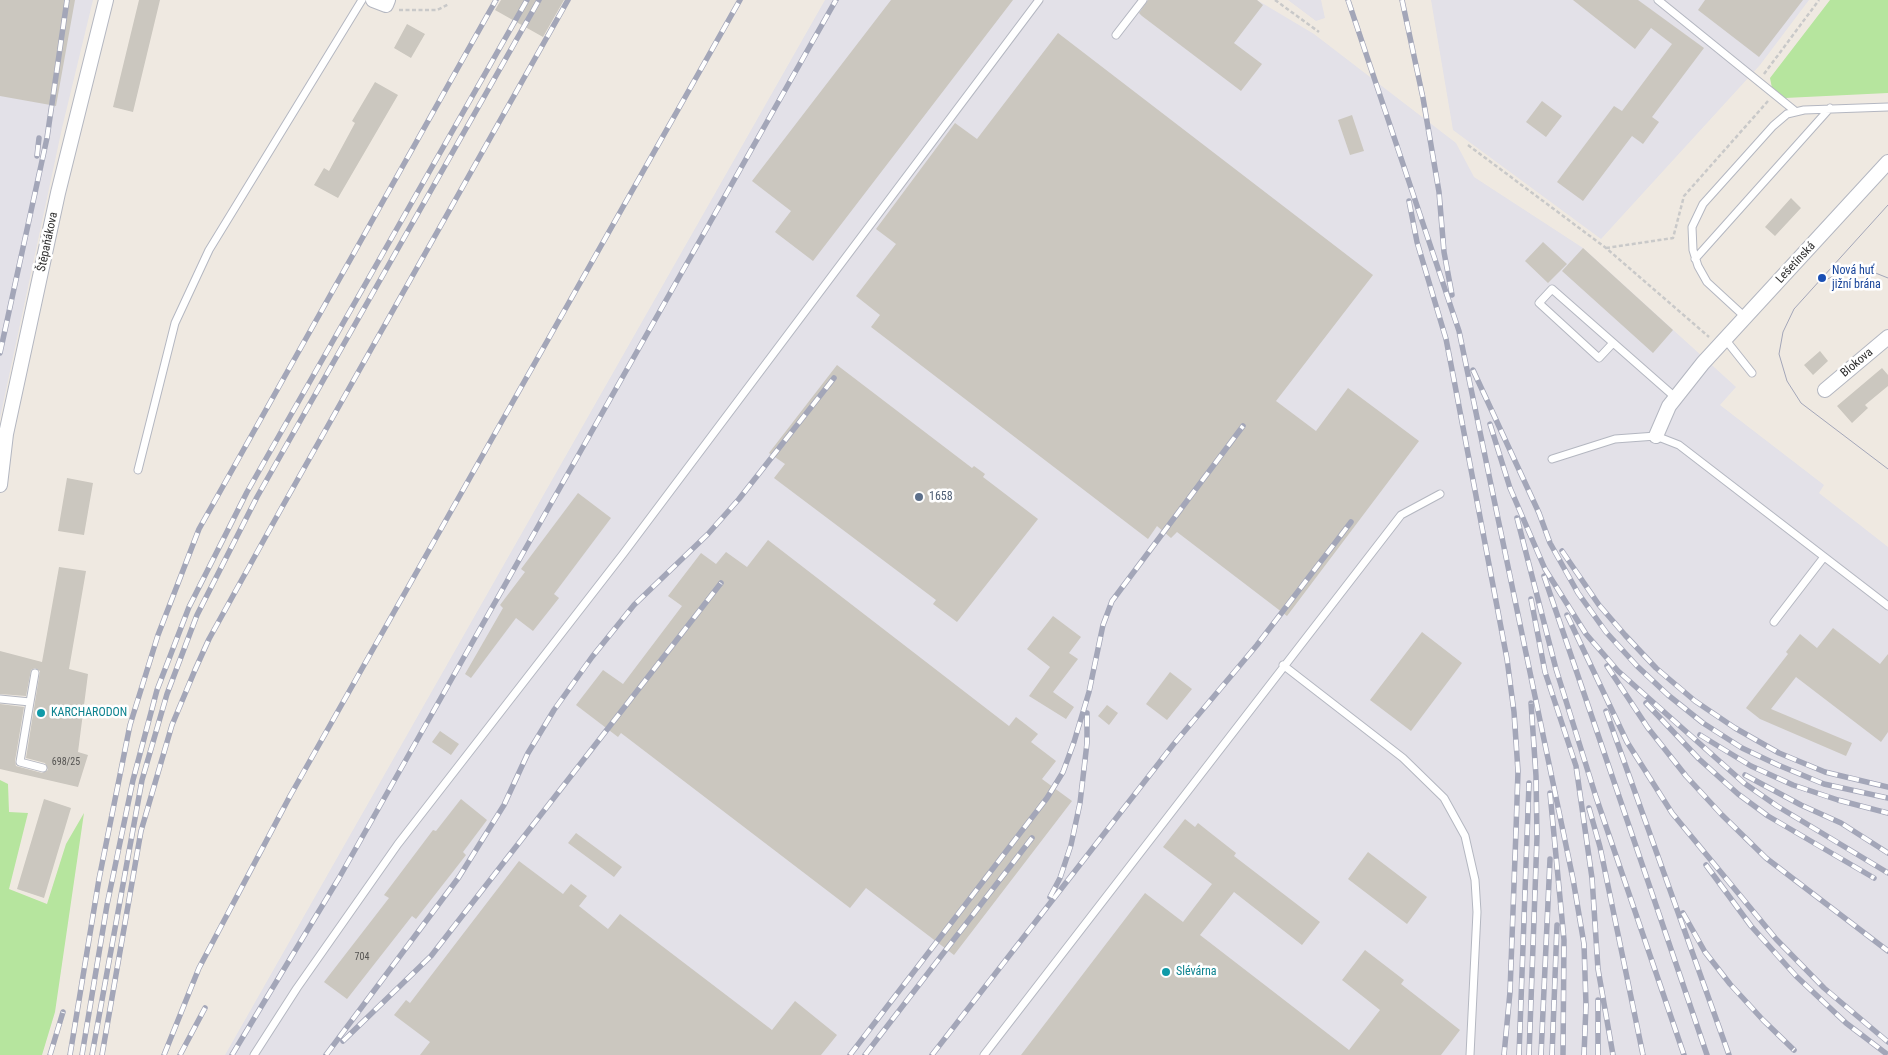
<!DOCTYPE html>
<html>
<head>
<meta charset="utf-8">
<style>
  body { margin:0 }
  canvas { display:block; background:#efe9e1 }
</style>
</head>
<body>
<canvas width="1888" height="1055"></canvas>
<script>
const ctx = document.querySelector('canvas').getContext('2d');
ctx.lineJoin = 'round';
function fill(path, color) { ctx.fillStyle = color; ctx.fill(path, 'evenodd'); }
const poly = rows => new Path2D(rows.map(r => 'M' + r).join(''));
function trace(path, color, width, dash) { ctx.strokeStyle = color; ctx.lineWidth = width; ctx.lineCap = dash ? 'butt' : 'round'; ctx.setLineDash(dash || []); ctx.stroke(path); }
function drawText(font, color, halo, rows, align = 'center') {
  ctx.font = font + ' "Roboto Condensed",sans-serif'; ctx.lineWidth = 5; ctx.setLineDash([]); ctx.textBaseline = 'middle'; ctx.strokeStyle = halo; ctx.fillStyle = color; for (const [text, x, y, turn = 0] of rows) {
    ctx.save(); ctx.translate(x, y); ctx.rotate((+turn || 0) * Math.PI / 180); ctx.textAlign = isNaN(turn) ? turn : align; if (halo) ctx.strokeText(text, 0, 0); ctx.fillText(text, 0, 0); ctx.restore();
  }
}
fill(poly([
  [0,0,93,0,62,128,0,418],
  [825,0,1257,0,1314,34,1456,143,1474,177,1583,248,1736,387,1720,405,1824,485,1819,493,1888,547,1888,1055,225,1055],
  [1288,0,1321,0,1325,18,1316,21],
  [1431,0,1809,0,1760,65,1601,239,1453,130]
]), '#e3e1e8');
fill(poly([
  [1830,0,1888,0,1888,93,1785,98,1772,88,1770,78],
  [0,780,8,784,9,812,28,813,9,889,47,904,66,844,84,813,55,1012,42,1055,0,1055]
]), '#b6e59e');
fill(poly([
  [0,0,75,0,56,106,0,96],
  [139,0,160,0,133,112,113,107],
  [501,0,564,0,543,37,495,10],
  [891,0,1013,0,813,261,775,232,791,211,752,181],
  [1148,0,1257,0,1263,5,1234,43,1262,64,1241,91,1142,16,1139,13],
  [1573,0,1638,0,1704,48,1652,117,1659,122,1643,144,1632,136,1583,201,1557,182,1614,106,1622,111,1672,44,1651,28,1635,49],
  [1705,0,1803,0,1759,57,1698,10],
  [407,24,425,34,411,58,394,48],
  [1058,33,1373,275,1276,401,1316,431,1348,388,1419,441,1287,616,1177,532,1171,538,1157,526,1148,539,871,327,880,315,856,296,896,244,876,229,955,123,977,139],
  [375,82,398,95,338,198,314,185,324,168,329,171,355,123,352,121],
  [1542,101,1562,116,1546,137,1526,122],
  [1352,115,1364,151,1350,155,1338,120],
  [1791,198,1801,208,1775,236,1765,227],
  [1543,242,1567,264,1548,283,1525,261],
  [1583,248,1673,330,1653,353,1562,271],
  [1820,351,1828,361,1813,375,1804,365],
  [837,365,972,468,974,466,985,474,983,477,1038,519,957,622,933,604,936,600,774,478,785,464,769,453],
  [1882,368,1888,375,1888,386,1865,405,1868,408,1852,423,1837,406],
  [67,478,93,483,84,535,58,531],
  [578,493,611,518,554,594,559,598,533,631,516,618,471,678,465,674,503,608,500,605,525,572,521,569],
  [768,540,1009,726,1016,717,1038,734,1031,742,1056,761,1042,779,1072,801,954,955,866,888,850,908,621,733,618,737,576,705,603,670,623,684,682,606,668,596,701,553,716,564,726,552,747,567],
  [59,567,86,571,69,669,88,674,78,752,88,755,78,787,0,769,0,704,24,707,15,761,16,766,42,773,48,770,45,763,26,758,40,671,35,668,31,670,26,696,0,694,0,651,42,662],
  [1053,616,1081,637,1069,653,1078,659,1053,692,1074,707,1066,719,1029,696,1050,667,1027,649],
  [1833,628,1880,664,1888,654,1888,732,1881,742,1796,677,1771,709,1852,743,1846,756,1760,719,1746,708,1788,654,1786,652,1800,634,1817,648],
  [1422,632,1462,663,1411,731,1370,700],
  [1170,672,1192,689,1167,720,1146,704],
  [1107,705,1118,713,1109,725,1098,716],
  [440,731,459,744,451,755,432,742],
  [44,799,71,808,44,898,17,889],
  [461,799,487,820,463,852,466,855,416,919,412,916,347,999,324,982,389,898,384,895,433,830,436,831],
  [1185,819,1195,827,1198,823,1208,831,1236,853,1234,856,1320,922,1302,945,1234,892,1200,935,1349,1050,1380,1010,1342,980,1365,950,1404,980,1401,984,1460,1030,1441,1055,1021,1055,1145,893,1183,922,1212,884,1163,847],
  [576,833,622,867,614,877,568,843],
  [1368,852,1427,897,1407,924,1348,879],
  [519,861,563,894,571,884,587,896,579,906,608,929,620,914,772,1030,795,1001,837,1035,821,1055,420,1055,430,1042,394,1015,406,1000,410,1003]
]), '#cbc7bf');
const service = poly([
  [1658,0,1795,111],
  [1116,35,1143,0],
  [1695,259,1830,108],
  [1745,317,1707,282,1698,266,1693,250,1692,227,1703,204,1773,126,1787,114,1804,110,1888,107],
  [1725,339,1752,373],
  [1613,343,1599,358,1539,303,1552,289,1676,398],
  [1552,459,1615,439,1656,436,1679,445,1888,606],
  [138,470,175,323,209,250,362,0],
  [1774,622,1824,557],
  [1283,665,1403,758,1444,798,1465,836,1475,880,1477,912,1470,1055],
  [0,699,30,702,20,762,43,768],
  [30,702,35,673],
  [254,1055,297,988,398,844,623,554,1039,0],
  [984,1055,1401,515,1440,494]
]);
const minor = poly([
  [373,0,386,5,388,0],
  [1825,390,1888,337],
  [1656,436,1669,406,1703,363,1888,162],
  [0,485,6,434,58,193,106,0]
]);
trace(service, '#b4b7c1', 9);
trace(minor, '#b4b7c1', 16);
trace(poly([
  [1275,0,1319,32],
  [399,10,437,10,449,4],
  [1764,74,1819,0],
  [1468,145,1606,248,1709,337],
  [1606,248,1673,238,1684,196,1768,101]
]), '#c9c9c9', 2.5, [4, 2.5]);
trace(service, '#fff', 7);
trace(minor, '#fff', 14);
trace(poly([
  [1888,205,1794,309,1783,332,1779,354,1787,381,1801,403,1888,469],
  [1821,283,1833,276,1858,271,1873,272,1888,278]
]), '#a3a6b8', 1);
const rail = poly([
  [1348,0,1459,331,1573,879,1584,944,1586,1005,1584,1055],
  [1402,0,1423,98,1439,192,1444,252,1452,295],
  [37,156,39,138],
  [1409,201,1417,242,1446,339,1454,380,1507,659,1514,712,1518,771,1516,830,1510,992,1504,1055],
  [0,353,47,138,67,0],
  [1473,370,1539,513,1550,543,1578,593,1606,632,1637,666,1668,695,1703,723,1742,748,1778,765,1824,784,1888,798],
  [1490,424,1510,488,1545,569,1586,634,1618,671,1744,783,1777,806,1888,873],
  [1517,518,1556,669,1596,797,1684,1055],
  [1562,551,1599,605,1625,635,1656,668,1695,701,1735,728,1779,753,1825,772,1888,787],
  [1544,576,1707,1055],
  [1531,599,1545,672,1576,766,1592,878,1598,969,1613,1055],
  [1567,615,1627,742,1672,813,1776,939,1824,988,1888,1042],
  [1607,666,1648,728,1686,776,1722,815,1766,858,1888,951],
  [1646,703,1699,759,1738,794,1768,816,1874,878],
  [1606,711,1729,1055],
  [1700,735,1751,766,1793,785,1838,800,1888,813],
  [1745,775,1801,805,1841,823,1888,853],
  [1550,793,1564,940,1563,1055],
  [1589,808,1600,847,1643,1055],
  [1706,865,1751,926,1796,976,1846,1023,1888,1055],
  [1050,897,1060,878,1071,845,1080,803,1087,743,1087,713],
  [1683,913,1705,952,1730,984,1763,1020,1794,1050],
  [343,1041,431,956,721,583],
  [50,1055,63,1012],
  [70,1055,99,879,130,725,158,635,199,529,496,0],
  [82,1055,107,905,133,780,157,690,189,607,247,492,527,0],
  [92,1055,142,780,167,694,197,615,257,497,539,0],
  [102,1055,141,831,172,725,195,670,209,639,281,509,568,0],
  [164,1055,199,968,290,796,740,0],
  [180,1055,205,1008],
  [232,1055,339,878,836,0],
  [326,1055,459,877,504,805,528,753,554,710,592,657,634,605,708,534,739,499,834,378],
  [850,1055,1047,798,1063,772,1074,742,1089,692,1103,625,1112,601,1243,426],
  [865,1055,1032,838],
  [932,1055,1173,745,1257,645,1351,522],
  [1519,1055,1529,783],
  [1529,1055,1537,837,1536,776,1531,703],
  [1541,1055,1550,859],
  [1552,1055,1557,925],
  [1598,1055,1598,1000]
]);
trace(rail, '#a3a6b8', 5.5);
trace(rail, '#fff', 4, [11]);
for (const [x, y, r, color] of [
  [1822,278,5,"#1a4fb4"],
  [919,497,5,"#5c6f8a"],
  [41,713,5,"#0f9aa8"],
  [1166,972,5,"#0f9aa8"]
]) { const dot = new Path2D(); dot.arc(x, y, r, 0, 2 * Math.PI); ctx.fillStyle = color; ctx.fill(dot); trace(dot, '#fff', 2); }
drawText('10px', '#555452', null, [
  ["698/25",66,762],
  ["704",362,957]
]);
drawText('12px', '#2e2e2e', '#fff', [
  ["Štěpaňákova",48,242,-78],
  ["Lešetínská",1796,263,-47],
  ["Blokova",1857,363,-40]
]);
drawText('12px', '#164399', '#fff', [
  ["Nová huť",1832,271],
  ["jižní brána",1832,285]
], 'left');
drawText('12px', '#4e5e75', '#fff', [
  ["1658",929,497]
], 'left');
drawText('12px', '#0d838f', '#fff', [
  ["KARCHARODON",51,713],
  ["Slévárna",1176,972]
], 'left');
</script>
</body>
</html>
